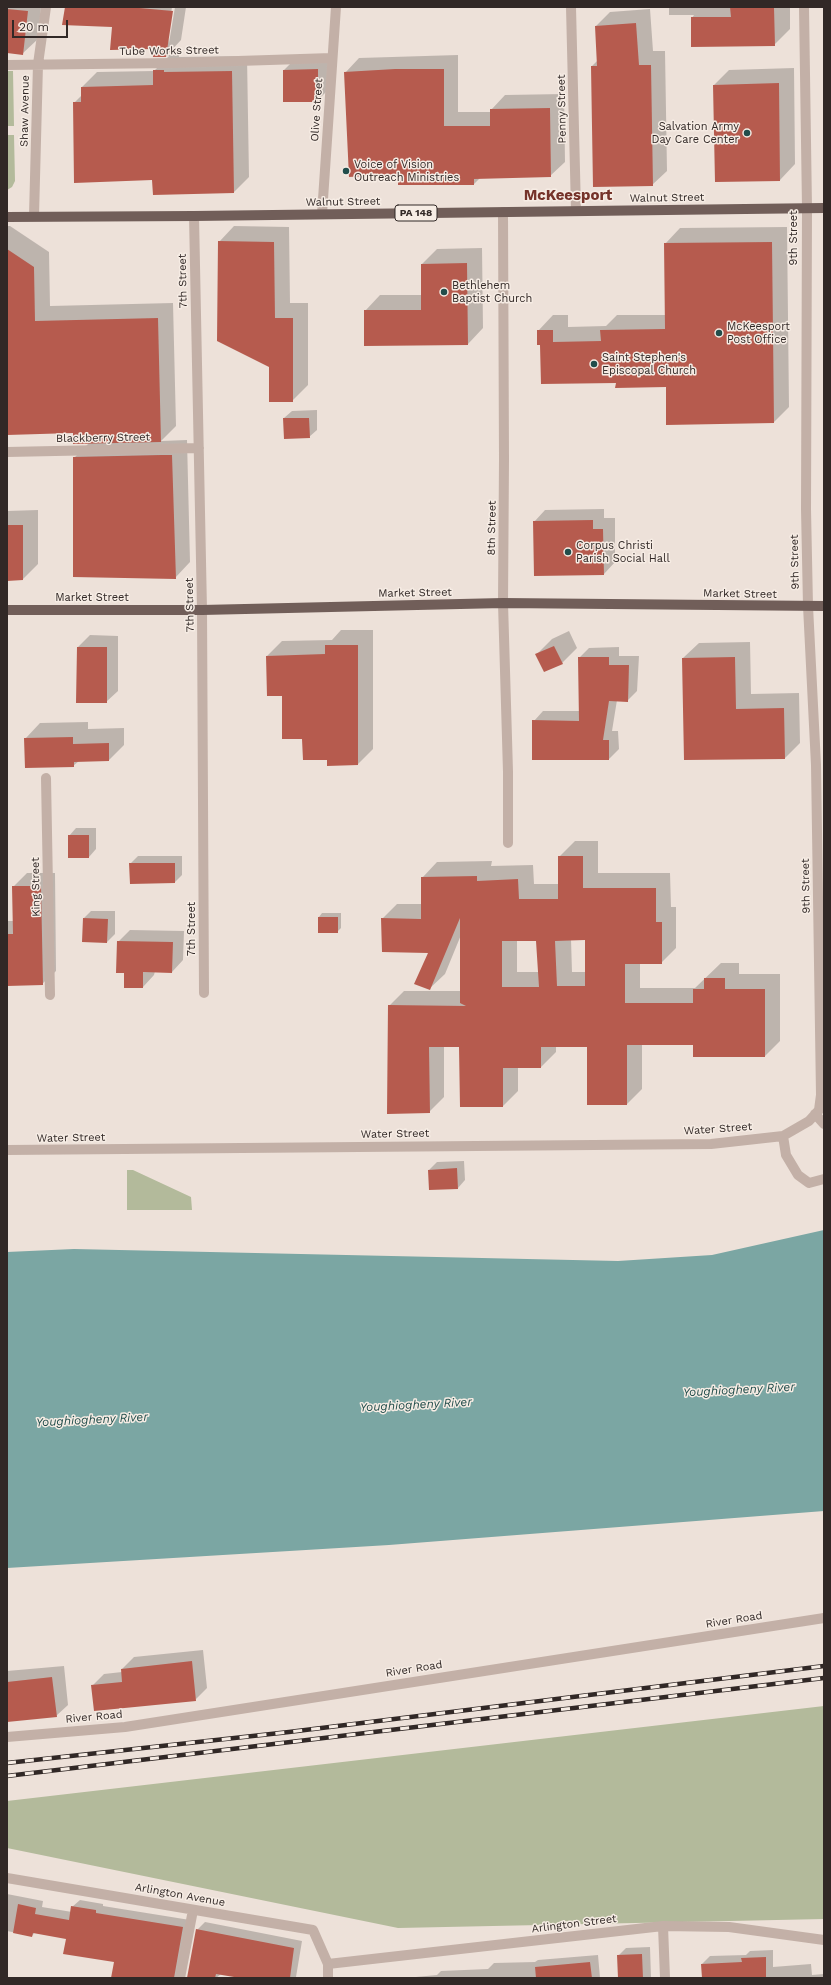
<!DOCTYPE html>
<html>
<head>
<meta charset="utf-8">
<style>
  body { margin:0 }
  #map { position:relative; width:831px; height:1985px; overflow:hidden; background:#ede1d9; font-family:"Work Sans",sans-serif }
  canvas { display:block }
  .frame { position:absolute; inset:0; border:8px solid #312826; pointer-events:none }
  .scale { position:absolute; left:12px; top:20px; width:56px; height:18px; box-sizing:border-box; border:2px solid #312826; border-top:0; padding-left:5px; font-size:12px; line-height:14px; white-space:nowrap; color:#312826; -webkit-text-stroke:3px #f6ece4; paint-order:stroke }
</style>
</head>
<body>
<div id="map">
<canvas width="831" height="1985"></canvas>
<div class="frame"></div>
<div class="scale">20 m</div>
</div>
<script>
const ctx = document.querySelector('canvas').getContext('2d');
ctx.lineJoin = 'round';
function fill(path, color) { ctx.fillStyle = color; ctx.fill(path, 'evenodd'); }
const poly = rows => new Path2D(rows.map(r => 'M' + r).join(''));
function trace(path, color, width, dash) { ctx.strokeStyle = color; ctx.lineWidth = width; ctx.lineCap = dash ? 'butt' : 'round'; ctx.setLineDash(dash || []); ctx.stroke(path); }
function drawText(font, color, halo, rows, align = 'center') {
  ctx.font = font + ' "Work Sans",sans-serif'; ctx.lineWidth = 3; ctx.setLineDash([]); ctx.textBaseline = 'middle'; ctx.strokeStyle = halo; ctx.fillStyle = color; for (const [text, x, y, turn = 0] of rows) {
    ctx.save(); ctx.translate(x, y); ctx.rotate((+turn || 0) * Math.PI / 180); ctx.textAlign = isNaN(turn) ? turn : align; if (halo) ctx.strokeText(text, 0, 0); ctx.fillText(text, 0, 0); ctx.restore();
  }
}
fill(poly([
  [7,71,13,71,14,126,7,126],
  [7,135,14,135,15,181,12,187,7,190],
  [127,1170,133,1170,191,1197,192,1210,127,1210],
  [824,1706,824,1919,398,1928,7,1848,7,1801]
]), '#b3ba9b');
fill(poly([
  [824,1230,824,1511,389,1545,7,1568,7,1252,74,1249,618,1261,712,1255]
]), '#7ba6a3');
fill(poly([
  [7,7,41,7,38,39,22,54,7,52],
  [66,7,172,7,168,38,169,43,175,7,186,7,181,40,167,55,179,55,179,57,247,56,249,177,234,192,153,179,74,103,82,95,82,87,97,72,154,71,169,56,154,56,154,48,113,26],
  [669,7,790,7,790,29,774,45,692,18,694,15,669,15],
  [650,9,653,51,665,51,667,171,652,185,592,66,598,60,596,26,610,12],
  [333,54,333,85,317,101,284,70,299,55],
  [458,55,458,112,491,112,491,110,505,95,564,94,565,162,550,176,480,178,474,184,398,173,345,73,359,58],
  [794,68,795,164,780,180,714,85,729,70],
  [7,226,10,226,49,252,50,306,173,303,176,426,161,441,187,440,190,562,175,578,74,458,89,443,74,432,7,434],
  [234,226,289,227,290,303,308,303,308,385,292,401,270,366,219,242],
  [787,227,789,407,774,422,667,386,617,382,541,344,538,331,553,315,568,315,568,327,606,326,617,315,666,315,665,244,680,228],
  [482,248,483,328,468,344,365,311,380,295,422,295,422,264,437,249],
  [317,410,317,430,309,437,284,418,292,411],
  [604,509,604,518,615,518,615,562,604,574,534,522,545,510],
  [38,510,38,564,23,579,7,580,7,511],
  [341,630,373,630,373,749,358,764,328,765,328,759,303,738,267,656,282,641,332,640],
  [569,631,577,648,562,663,537,654,552,639],
  [90,635,118,636,118,691,106,702,78,647],
  [750,642,751,694,799,693,800,743,785,758,685,759,683,658,699,643],
  [619,647,619,656,639,656,637,691,627,701,617,700,612,731,618,731,619,749,609,759,534,721,543,711,579,711,579,658,589,648],
  [88,722,88,729,124,728,124,745,109,760,79,761,73,766,25,739,40,723],
  [76,828,96,828,96,849,89,857,69,836],
  [575,841,598,841,598,873,670,873,671,907,676,907,676,948,661,963,640,963,640,988,695,988,721,963,739,963,739,974,780,974,780,1041,765,1056,694,1044,642,1044,642,1089,627,1104,588,1046,556,1046,556,1052,541,1067,518,1067,518,1091,503,1106,460,1046,444,1046,444,1097,429,1112,389,1006,404,991,461,991,461,935,445,974,429,989,429,952,382,919,397,904,422,904,422,878,437,862,492,861,491,866,533,865,534,884,559,884,559,857],
  [571,939,586,939,586,972,572,972],
  [517,940,537,940,539,972,517,972],
  [138,856,182,856,182,875,175,882,130,864],
  [27,873,55,873,56,971,42,984,7,985,7,921,14,921,13,887],
  [91,911,115,911,115,934,107,942,84,918],
  [322,913,341,913,341,928,337,932,319,932,319,917],
  [130,930,184,931,183,960,172,972,155,971,154,975,143,987,125,972,118,942],
  [464,1161,465,1180,458,1188,429,1170,437,1162],
  [203,1650,207,1688,195,1700,92,1686,104,1674,122,1672,122,1669,134,1657],
  [64,1666,68,1705,56,1716,7,1721,7,1671],
  [7,1894,43,1901,42,1907,72,1912,72,1907,80,1900,103,1904,103,1906,190,1920,178,1978,112,1978,115,1961,67,1938,35,1932,32,1936,7,1931],
  [205,1922,302,1941,296,1977,246,1978,221,1974,216,1978,203,1978,197,1930],
  [650,1947,651,1978,619,1978,618,1956,626,1948],
  [773,1950,773,1967,811,1964,812,1975,824,1974,824,1978,703,1978,702,1964,710,1956,746,1955,750,1951],
  [598,1955,600,1978,405,1978,437,1975,441,1971,488,1969,494,1963,535,1962,538,1960]
]), '#0003');
fill(poly([
  [65,7,128,7,173,11,166,57,153,57,153,49,110,50,112,27,62,25],
  [730,7,774,7,775,46,691,47,691,17,731,17],
  [7,9,28,11,23,55,7,53],
  [636,23,639,65,651,65,653,186,593,187,591,66,597,66,595,26],
  [318,69,318,102,283,102,283,70],
  [395,69,444,69,444,126,490,126,490,109,550,108,551,177,474,179,474,185,398,185,398,174,349,177,344,72],
  [153,70,164,70,164,72,232,71,234,193,153,195,152,180,74,183,73,102,81,102,81,87,153,85],
  [779,83,780,181,715,182,713,85],
  [218,241,274,242,275,318,293,318,293,402,269,402,269,367,217,341],
  [772,242,774,423,666,425,666,387,615,388,616,383,541,384,540,345,537,345,537,330,553,330,553,342,601,341,600,330,665,329,664,243],
  [7,249,34,267,35,321,158,318,161,442,73,444,73,433,7,435],
  [467,263,468,345,364,346,364,310,421,310,421,264],
  [283,418,309,418,310,438,284,439],
  [161,455,172,455,176,579,73,577,73,457],
  [593,520,593,529,603,529,604,575,534,576,533,521],
  [7,525,23,525,23,580,7,581],
  [325,645,358,645,358,765,327,766,327,760,303,760,302,739,282,739,282,696,267,696,266,656,325,654],
  [554,646,563,664,544,672,535,654],
  [77,647,107,647,107,703,76,703],
  [578,657,609,657,609,665,629,665,628,702,609,701,603,740,609,740,609,760,532,760,532,720,579,721],
  [735,657,736,709,784,708,785,759,684,760,682,658],
  [73,737,73,744,109,743,109,761,74,762,74,767,25,768,24,738],
  [68,835,89,835,89,858,68,858],
  [558,856,583,856,583,888,656,888,656,922,662,922,662,964,625,964,625,1003,693,1003,693,989,704,989,704,978,725,978,725,989,765,989,765,1057,693,1057,693,1045,627,1045,627,1105,587,1105,587,1047,541,1047,541,1068,503,1068,503,1107,460,1107,459,1047,429,1047,430,1113,387,1114,388,1005,466,1006,460,1003,460,918,430,990,414,984,428,953,382,952,381,918,421,919,421,877,477,876,477,881,518,879,519,899,558,899],
  [585,940,585,986,557,986,555,941],
  [502,941,536,941,539,987,502,987],
  [129,863,175,863,175,883,130,884],
  [12,886,41,886,43,985,7,986,7,934,13,934],
  [318,917,338,917,338,933,318,933],
  [83,918,108,919,107,943,82,942],
  [117,941,173,942,172,973,143,972,143,988,124,988,124,973,116,973],
  [457,1168,458,1189,429,1190,428,1170],
  [192,1661,196,1701,94,1711,91,1685,122,1682,121,1669],
  [52,1677,57,1717,7,1722,7,1682],
  [18,1904,36,1908,35,1914,69,1920,71,1906,96,1910,96,1913,183,1927,174,1978,111,1978,114,1962,63,1954,66,1939,33,1933,32,1937,13,1933],
  [196,1929,294,1948,290,1978,240,1978,216,1974,215,1978,187,1978],
  [642,1954,643,1978,618,1978,617,1955],
  [766,1957,766,1978,702,1978,701,1964,742,1962,741,1958],
  [590,1962,592,1978,536,1978,535,1967]
]), '#b65b4e');
trace(poly([
  [571,7,576,211],
  [7,65,175,63,332,58],
  [503,212,504,460,503,603,508,772,508,843],
  [322,214,336,7],
  [34,216,38,64,46,7],
  [194,216,202,610,204,993],
  [7,452,199,448],
  [46,778,50,995],
  [815,1114,824,1124],
  [783,1136,786,1155,798,1175,809,1183,824,1179],
  [7,1150,711,1144,783,1136,809,1121,819,1110,821,1095,816,765,808,606,806,509,807,208,804,7],
  [7,1737,125,1727,824,1618],
  [7,1878,313,1930,328,1964,328,1978],
  [663,1926,665,1978],
  [328,1964,663,1926,729,1927,824,1940],
  [180,1978,193,1910]
]), '#c3b0a7', 10);
trace(poly([
  [7,217,194,216,824,208],
  [7,610,202,610,503,603,824,606]
]), '#715e59', 10);
const rail = poly([
  [7,1763,289,1732,824,1666],
  [7,1776,824,1678]
]);
trace(rail, '#312826', 4.5);
trace(rail, '#f6ece4', 3, [9]);
for (const [x, y, r, color] of [
  [747,133,4,"#214d4b"],
  [346,171,4,"#214d4b"],
  [444,292,4,"#214d4b"],
  [719,333,4,"#214d4b"],
  [594,364,4,"#214d4b"],
  [568,552,4,"#214d4b"]
]) { const dot = new Path2D(); dot.arc(x, y, r, 0, 2 * Math.PI); ctx.fillStyle = color; ctx.fill(dot); trace(dot, '#f6ece4', 1.5); }
for (const [x, y, w] of [
  [416,213,42]
]) { const box = new Path2D(); box.roundRect(x - w / 2, y - 8, w, 16, 3); ctx.fillStyle = '#f6ece4'; ctx.fill(box); trace(box, '#312826', 1); }
drawText('bold 10px', '#312826', null, [
  ["PA 148",416,213]
]);
drawText('11px', '#312826', '#f6ece4', [
  ["Tube Works Street",169,51,-1],
  ["Penny Street",562,109,-91],
  ["Olive Street",317,110,-86],
  ["Shaw Avenue",25,111,-89],
  ["Walnut Street",667,198,-1],
  ["Walnut Street",343,202,-1],
  ["9th Street",794,238,-90],
  ["7th Street",183,281,-91],
  ["Blackberry Street",103,438,-1],
  ["8th Street",492,528,-89],
  ["9th Street",795,562,-91],
  ["Market Street",415,593,-1],
  ["Market Street",740,594,1],
  ["Market Street",92,598],
  ["7th Street",190,605,-91],
  ["9th Street",806,886,-91],
  ["King Street",36,887,-91],
  ["7th Street",192,929,-90],
  ["Water Street",718,1129,-4],
  ["Water Street",395,1134,-1],
  ["Water Street",71,1138,-1],
  ["River Road",734,1620,-9],
  ["River Road",414,1669,-9],
  ["River Road",94,1717,-5],
  ["Arlington Avenue",180,1895,10],
  ["Arlington Street",574,1924,-7]
]);
drawText('11px', '#312826', '#f6ece4', [
  ["Salvation Army",739,127,"right"],
  ["Day Care Center",739,140,"right"],
  ["Voice of Vision",354,165],
  ["Outreach Ministries",354,178],
  ["Bethlehem",452,286],
  ["Baptist Church",452,299],
  ["McKeesport",727,327],
  ["Post Office",727,340],
  ["Saint Stephen's",602,358],
  ["Episcopal Church",602,371],
  ["Corpus Christi",576,546],
  ["Parish Social Hall",576,559]
], 'left');
drawText('italic 12px', '#214d4b', '#f6ece4', [
  ["Youghiogheny River",739,1390,-3],
  ["Youghiogheny River",416,1405,-3],
  ["Youghiogheny River",92,1420,-3]
]);
drawText('bold 15px', '#75332a', '#f6ece4', [
  ["McKeesport",568,196]
]);
</script>
</body>
</html>
